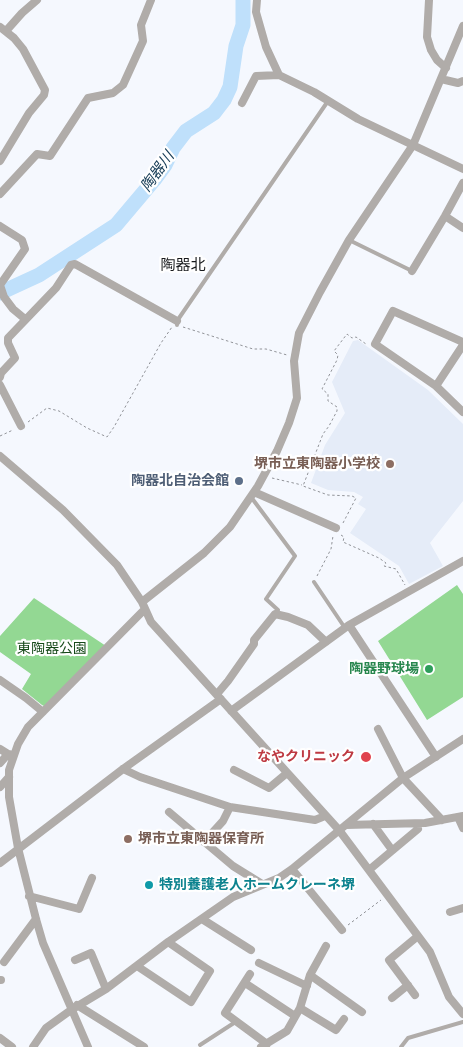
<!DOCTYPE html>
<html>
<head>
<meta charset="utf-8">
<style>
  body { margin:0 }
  canvas { display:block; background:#f5f8fe }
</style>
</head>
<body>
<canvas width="463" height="1047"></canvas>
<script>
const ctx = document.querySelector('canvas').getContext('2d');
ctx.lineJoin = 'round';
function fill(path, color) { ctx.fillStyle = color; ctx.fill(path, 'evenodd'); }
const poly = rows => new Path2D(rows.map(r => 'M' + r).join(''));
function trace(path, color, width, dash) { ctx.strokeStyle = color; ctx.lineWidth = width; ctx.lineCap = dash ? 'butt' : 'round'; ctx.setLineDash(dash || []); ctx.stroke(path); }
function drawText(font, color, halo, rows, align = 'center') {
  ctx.font = font + ' "DejaVu Sans","Noto Sans JP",sans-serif'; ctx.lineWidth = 4.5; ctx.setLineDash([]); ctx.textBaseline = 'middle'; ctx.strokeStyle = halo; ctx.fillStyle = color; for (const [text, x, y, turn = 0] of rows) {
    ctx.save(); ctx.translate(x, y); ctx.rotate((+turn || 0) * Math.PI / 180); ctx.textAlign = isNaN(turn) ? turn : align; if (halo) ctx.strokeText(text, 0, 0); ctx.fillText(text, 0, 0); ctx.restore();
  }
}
fill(poly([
  [358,340,428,390,463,424,463,501,430,543,443,566,409,584,399,566,350,533,366,509,358,504,363,497,354,492,328,490,311,483,325,445,345,413,332,382,353,341]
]), '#e5ecf8');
fill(poly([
  [457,585,463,594,463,697,427,720,378,641],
  [34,598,106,646,44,706,42,705,22,689,31,674,0,652,0,636]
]), '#93d893');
trace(poly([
  [0,293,39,275,116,225,154,180,165,165,173,148,186,131,214,113,224,100,230,87,236,46,243,25,243,0]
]), '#bfe0fb', 15);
trace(poly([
  [183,327,253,349,266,349,287,355],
  [28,422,47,408,59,411,87,428,107,437,114,427,161,343,172,327],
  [0,436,13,430],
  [272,478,302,485],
  [343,523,356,498,352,496,328,495,303,486,323,434,329,426,337,411,337,407,328,401,328,394,322,389,337,360,338,355,334,351,347,334,352,338,356,337,366,344],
  [341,535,344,537,343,542,379,558,386,563,384,566,396,569,405,585],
  [317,576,331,549,333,536],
  [348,925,381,900]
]), '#919398', 1, [2.5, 2.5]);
trace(poly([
  [349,240,412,271],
  [177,325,177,321,328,101],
  [251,497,295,556,266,599,278,610,275,614],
  [314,582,345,628],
  [200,1045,237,1021],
  [401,1047,408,1038,463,1022]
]), '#b0aca9', 4);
trace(poly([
  [257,0,256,12,266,47,279,75,314,92,358,119,463,169],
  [429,0,427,37,431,50,437,60,446,68],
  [0,27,14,38,23,49,45,90,44,95,29,113,0,161],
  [6,31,22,13,37,0],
  [441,79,458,83,463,81],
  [242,103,256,76,279,75],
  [0,194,37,154,50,156,88,98,113,93,123,85,143,41,141,25,151,0],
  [445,216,463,228],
  [0,226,22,240,25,249,0,285,4,297,13,309,25,319],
  [412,271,445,216,463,183],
  [463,345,436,386,463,412],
  [0,377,1,373,15,358,8,343,8,338,56,288,71,265,75,264,177,321],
  [0,385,21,426],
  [436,386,375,344,393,311,463,342],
  [0,456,63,510,117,565,142,602,151,622,339,830,430,952,449,997,463,1014],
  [254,492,336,528],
  [142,602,204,553,230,527,258,486,277,451,289,423,297,398,294,361,299,333,320,292,349,240,413,145,463,26],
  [349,625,436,757],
  [0,680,26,698,43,712],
  [217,694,228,681,254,644,254,640,275,614,288,617,308,625,326,642],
  [231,711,349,625,463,561],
  [378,729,403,778,442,820],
  [0,749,8,754,14,755],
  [0,763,8,754],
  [123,769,140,777,230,807,315,820,325,816],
  [234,770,269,788,287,773],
  [0,787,9,777],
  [169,812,233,866,262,884],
  [458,817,463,828],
  [373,824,392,850],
  [346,825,425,823,463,816],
  [204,842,223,821,230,807],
  [0,863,123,769,221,699],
  [292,869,342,930],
  [369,870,418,829],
  [29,896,79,909,92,878],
  [450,912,463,908],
  [202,919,251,950],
  [75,960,91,953,106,989],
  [4,962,36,919],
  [259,963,307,986],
  [137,966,191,1002,210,971,168,942],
  [250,974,225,1013,267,1044],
  [310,975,362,1012],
  [0,980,1,980],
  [245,983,295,1016],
  [415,995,389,960,418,936],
  [392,998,408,985],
  [77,1005,144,1047],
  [300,1008,336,1030,344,1019],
  [0,1038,12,1047],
  [33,1047,46,1028,71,1010,106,989,168,942,233,897,279,878,292,869,403,778,463,739],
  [88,1047,43,943,36,919,18,848,9,797,9,770,18,744,28,727,144,610],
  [261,1047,287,1031,300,1008,310,975,326,946]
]), '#b0aca9', 8);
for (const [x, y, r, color] of [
  [390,464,5,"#8d6e63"],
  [239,481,5,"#5c6f8a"],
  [429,669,5,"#2e9e5b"],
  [366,757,6,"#e0444e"],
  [128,839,5,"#8d6e63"],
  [149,885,5,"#0f9aa8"]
]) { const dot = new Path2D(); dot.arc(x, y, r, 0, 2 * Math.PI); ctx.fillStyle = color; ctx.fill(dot); trace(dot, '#fff', 2); }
drawText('bold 14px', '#785e54', '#fff', [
  ["堺市立東陶器小学校",380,464],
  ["堺市立東陶器保育所",138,839,"left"]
], 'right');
drawText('bold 14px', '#4e5e75', '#fff', [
  ["陶器北自治会館",229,481]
], 'right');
drawText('14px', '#174a1a', '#fff', [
  ["東陶器公園",52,649]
]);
drawText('bold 14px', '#27864d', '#fff', [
  ["陶器野球場",419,669]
], 'right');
drawText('bold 14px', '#be3a42', '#fff', [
  ["なやクリニック",355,757]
], 'right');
drawText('bold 14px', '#0d838f', '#fff', [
  ["特別養護老人ホームクレーネ堺",159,885]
], 'left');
drawText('italic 15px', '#153b55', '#fff', [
  ["陶器川",158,172,-54]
]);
drawText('15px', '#17191c', '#fff', [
  ["陶器北",183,266]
]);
</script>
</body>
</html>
